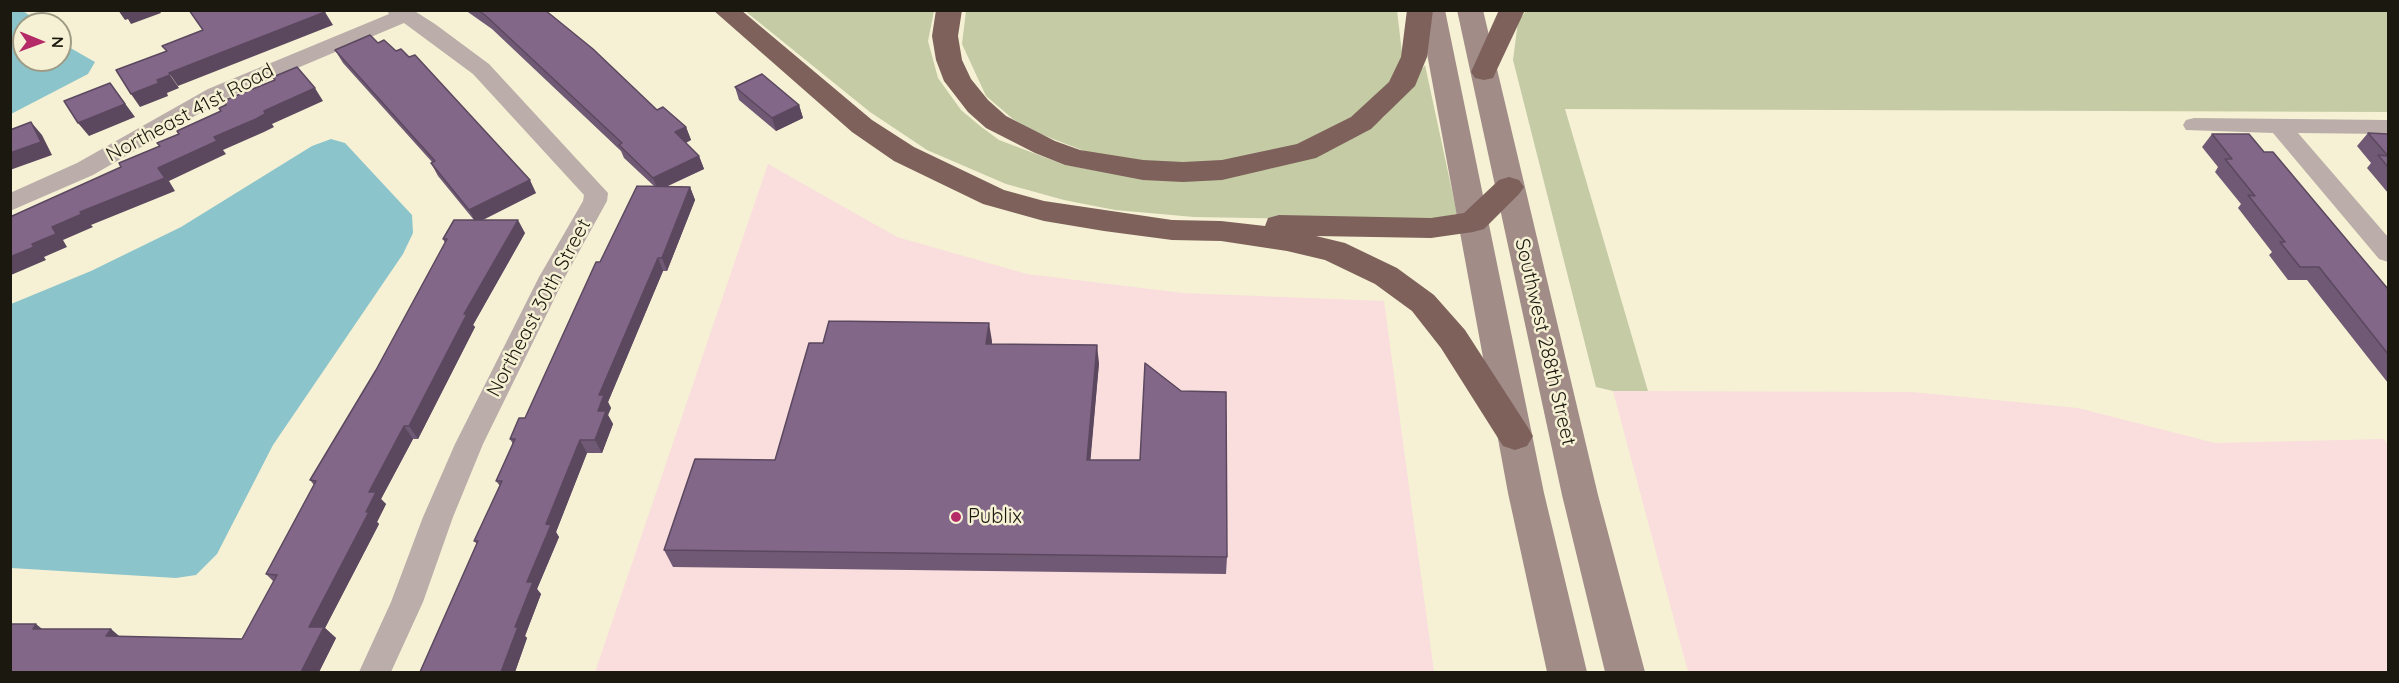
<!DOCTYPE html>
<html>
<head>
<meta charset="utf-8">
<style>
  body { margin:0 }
  #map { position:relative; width:2399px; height:683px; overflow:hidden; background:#f6f1d4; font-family:Quicksand,sans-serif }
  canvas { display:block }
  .frame { position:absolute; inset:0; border:12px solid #1b190f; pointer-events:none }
  .north { position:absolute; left:12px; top:12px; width:60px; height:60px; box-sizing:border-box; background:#f6f1d4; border:2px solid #9e9b85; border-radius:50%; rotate:91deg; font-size:16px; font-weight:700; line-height:24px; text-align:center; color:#1b190f }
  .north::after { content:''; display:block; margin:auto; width:21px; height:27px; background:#b52b67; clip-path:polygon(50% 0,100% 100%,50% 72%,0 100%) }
</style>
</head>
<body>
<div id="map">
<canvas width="2399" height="683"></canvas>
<div class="frame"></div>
<div class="north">N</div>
</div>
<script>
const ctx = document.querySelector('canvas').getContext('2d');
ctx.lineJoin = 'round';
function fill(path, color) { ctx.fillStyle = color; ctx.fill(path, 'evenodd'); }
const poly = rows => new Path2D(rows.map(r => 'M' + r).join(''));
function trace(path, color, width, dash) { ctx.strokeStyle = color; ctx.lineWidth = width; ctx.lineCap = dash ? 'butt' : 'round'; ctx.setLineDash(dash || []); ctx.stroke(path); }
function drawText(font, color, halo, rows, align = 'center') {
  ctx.font = font + ' Quicksand,sans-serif'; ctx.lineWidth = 5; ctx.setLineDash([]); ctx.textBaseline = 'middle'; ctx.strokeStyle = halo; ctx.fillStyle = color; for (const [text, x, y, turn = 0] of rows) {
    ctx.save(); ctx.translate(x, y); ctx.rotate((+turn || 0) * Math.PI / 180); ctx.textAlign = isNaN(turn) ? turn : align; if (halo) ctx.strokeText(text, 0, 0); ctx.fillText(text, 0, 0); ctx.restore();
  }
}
fill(poly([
  [768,164,897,237,1027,274,1183,293,1384,301,1434,672,595,672],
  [1613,391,1912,392,2078,408,2215,443,2384,439,2388,445,2388,672,1688,672]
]), '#f9dedd');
fill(poly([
  [1397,10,1403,62,1397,75,1366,109,1303,144,1222,162,1142,162,1087,152,1035,132,1013,119,986,96,962,44,966,11],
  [745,11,934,11,928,41,938,78,961,110,980,126,999,140,1065,165,1137,178,1224,176,1269,169,1308,158,1365,131,1384,117,1425,65,1457,214,1422,221,1194,217,1115,210,1064,200,1006,184,927,150,870,112],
  [1526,11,2388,11,2388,112,1565,109,1648,391,1613,391,1596,387,1513,60,1518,22]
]), '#c4cba5');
fill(poly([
  [11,10,23,11,42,24,24,24,24,60,60,60,60,42,95,62,88,74,11,114],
  [331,139,345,143,412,215,413,233,403,254,273,445,217,554,196,575,176,578,11,568,11,304,91,271,181,227,312,146]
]), '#8bc4cb');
fill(poly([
  [387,10,413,10,435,24,489,64,608,193,607,201,565,277,483,444,453,517,423,602,391,672,359,672,391,602,423,517,455,444,539,277,583,201,584,195,473,74,404,23,224,99,93,175,10,211,10,193,77,163,208,89,389,14,387,10],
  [2194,118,2388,120,2388,134,2298,133,2388,237,2388,262,2379,259,2273,133,2186,130,2183,125,2186,120,2194,118]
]), '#bbada9');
fill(poly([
  [1419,10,1445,10,1544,493,1587,672,1547,672,1508,493,1419,10],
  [1457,10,1483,10,1598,495,1645,672,1605,672,1562,495,1457,10]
]), '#a18c87');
fill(poly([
  [713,10,741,10,872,120,914,147,1004,190,1044,201,1172,220,1221,221,1265,226,1268,218,1279,215,1431,218,1464,213,1499,180,1509,177,1519,180,1524,187,1519,194,1484,229,1473,232,1431,238,1316,236,1345,243,1397,268,1434,295,1465,330,1527,426,1533,436,1527,446,1515,450,1503,446,1441,348,1412,311,1375,284,1325,260,1287,251,1221,241,1172,240,1104,231,1044,221,983,204,894,161,852,132,713,10],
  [936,10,962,10,958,36,962,60,971,79,988,100,1006,116,1055,141,1080,150,1143,160,1183,162,1222,160,1297,144,1351,117,1389,82,1401,57,1407,10,1433,10,1427,57,1415,86,1371,129,1316,158,1222,180,1183,182,1143,180,1065,165,1035,153,986,128,968,112,944,81,936,60,932,36,936,10],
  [1499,10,1525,10,1493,78,1484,80,1475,78,1471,72,1499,10]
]), '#7d615a');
fill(poly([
  [465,10,545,10,657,110,686,127,691,140,686,143,699,156,704,169,666,187,690,187,695,200,667,271,663,271,608,402,611,408,608,415,613,424,602,453,587,453,556,532,559,537,537,589,541,594,525,636,527,638,515,672,477,544,474,541,500,486,496,481,513,444,510,439,525,418,600,262,654,186,624,158,621,151,492,29],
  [335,50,536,193,483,220,525,233,473,325,475,327,418,439,413,439,381,499,386,504,377,522,379,524,325,628,336,638,319,672,43,629,120,637,242,639,274,582,266,574,314,485,310,480,376,370,445,243,443,239,474,220,438,176,431,163,432,162,343,63],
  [735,87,799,105,803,118,776,131,739,100],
  [2368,133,2388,134,2388,193,2367,168,2371,163,2357,146],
  [2212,134,2264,152,2388,289,2388,383,2307,280,2288,280,2269,255,2272,252,2238,208,2241,204,2215,172,2218,167,2202,147],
  [992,341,992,344,1099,363,1090,460,1227,557,1226,574,673,567,664,550,775,460]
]), '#705975');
fill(poly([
  [118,10,159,10,161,13,131,24,128,19,125,20],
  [325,12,333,25,178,86,169,73],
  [170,75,179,88,167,93,168,96,140,107,131,94,157,80],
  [110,83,135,117,89,136,78,123],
  [315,88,323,101,272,124,274,127,264,132,223,150,226,154,169,181,175,191,91,225,93,227,63,240,67,247,44,257,46,260,11,275,10,274,10,257,32,244,52,227,214,137,264,111],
  [799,105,803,118,776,131,772,118],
  [31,122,42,135,52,155,10,170,10,153],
  [686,127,691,140,680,145,675,132],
  [699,156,704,169,658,190,653,178],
  [530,180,536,193,476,223,469,210],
  [690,187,695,200,667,271,662,258],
  [518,220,525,233,473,325,475,327,418,439,409,426,464,314],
  [658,258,663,271,608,402,611,408,608,415,613,424,602,453,595,440,598,411,599,395],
  [989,323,992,341,989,362,986,344],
  [1097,345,1099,363,1089,477,1087,460],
  [404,426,413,439,381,499,386,504,377,522,379,524,325,628,336,638,319,672,301,672,309,627,366,512,369,492],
  [580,440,587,453,556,532,559,537,537,589,541,594,525,636,527,638,515,672,501,672,515,627,527,582,546,524],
  [36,624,51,636,33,629],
  [111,629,125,641,106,636]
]), '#5b485f');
const building = poly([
  [189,10,324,10,325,12,169,73,170,75,157,80,159,83,131,94,116,70,167,51,162,46,203,30,189,10],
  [478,10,545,10,593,49,657,110,663,107,686,127,675,132,699,156,653,178,619,145,622,143,486,16,478,10],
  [370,35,378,43,384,40,396,51,401,49,409,57,415,55,530,180,469,210,431,163,435,161,335,50,370,35],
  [297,67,315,88,264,111,265,114,256,119,214,137,217,141,158,168,165,178,80,212,82,214,52,227,56,234,32,244,34,247,10,257,10,217,121,167,119,163,160,146,157,143,179,134,177,131,221,111,219,108,226,105,223,101,275,80,273,77,297,67],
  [762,74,799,105,772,118,735,87,762,74],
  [110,83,125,104,78,123,64,101,110,83],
  [31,122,41,142,10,153,10,130,31,122],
  [2368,133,2388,134,2388,167,2378,155,2388,156,2368,133],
  [2212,134,2249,134,2264,152,2273,152,2388,289,2388,354,2319,267,2300,267,2280,242,2285,242,2248,195,2255,196,2225,159,2232,159,2212,134],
  [637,186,690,187,662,258,658,258,599,395,604,395,598,411,606,411,595,440,580,440,546,524,551,525,527,582,533,582,515,627,518,627,501,672,420,672,478,541,474,541,502,481,496,481,515,439,510,439,519,418,525,418,596,262,600,262,637,186],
  [454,220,518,220,464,314,467,314,409,426,404,426,369,492,376,492,366,512,369,512,309,627,324,627,301,672,10,672,10,624,36,624,33,629,111,629,106,636,242,639,277,575,266,574,316,481,310,480,376,370,447,239,443,239,454,220],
  [829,321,989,323,986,344,1097,345,1087,460,1140,460,1145,363,1181,391,1226,392,1227,557,664,550,695,459,775,460,809,343,823,343,829,321]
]);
fill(building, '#826788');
trace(building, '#5b485f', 1.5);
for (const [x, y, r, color] of [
  [956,517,6,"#b52b67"]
]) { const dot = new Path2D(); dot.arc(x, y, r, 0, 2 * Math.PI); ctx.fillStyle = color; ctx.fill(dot); trace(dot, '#f6f1d4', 2); }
drawText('20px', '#1b190f', '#f6f1d4', [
  ["Northeast 41st Road",190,113,-28],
  ["Northeast 30th Street",539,308,-62],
  ["Southwest 288th Street",1545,342,77]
]);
drawText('20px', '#1b190f', '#f6f1d4', [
  ["Publix",968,517]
], 'left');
</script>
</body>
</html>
